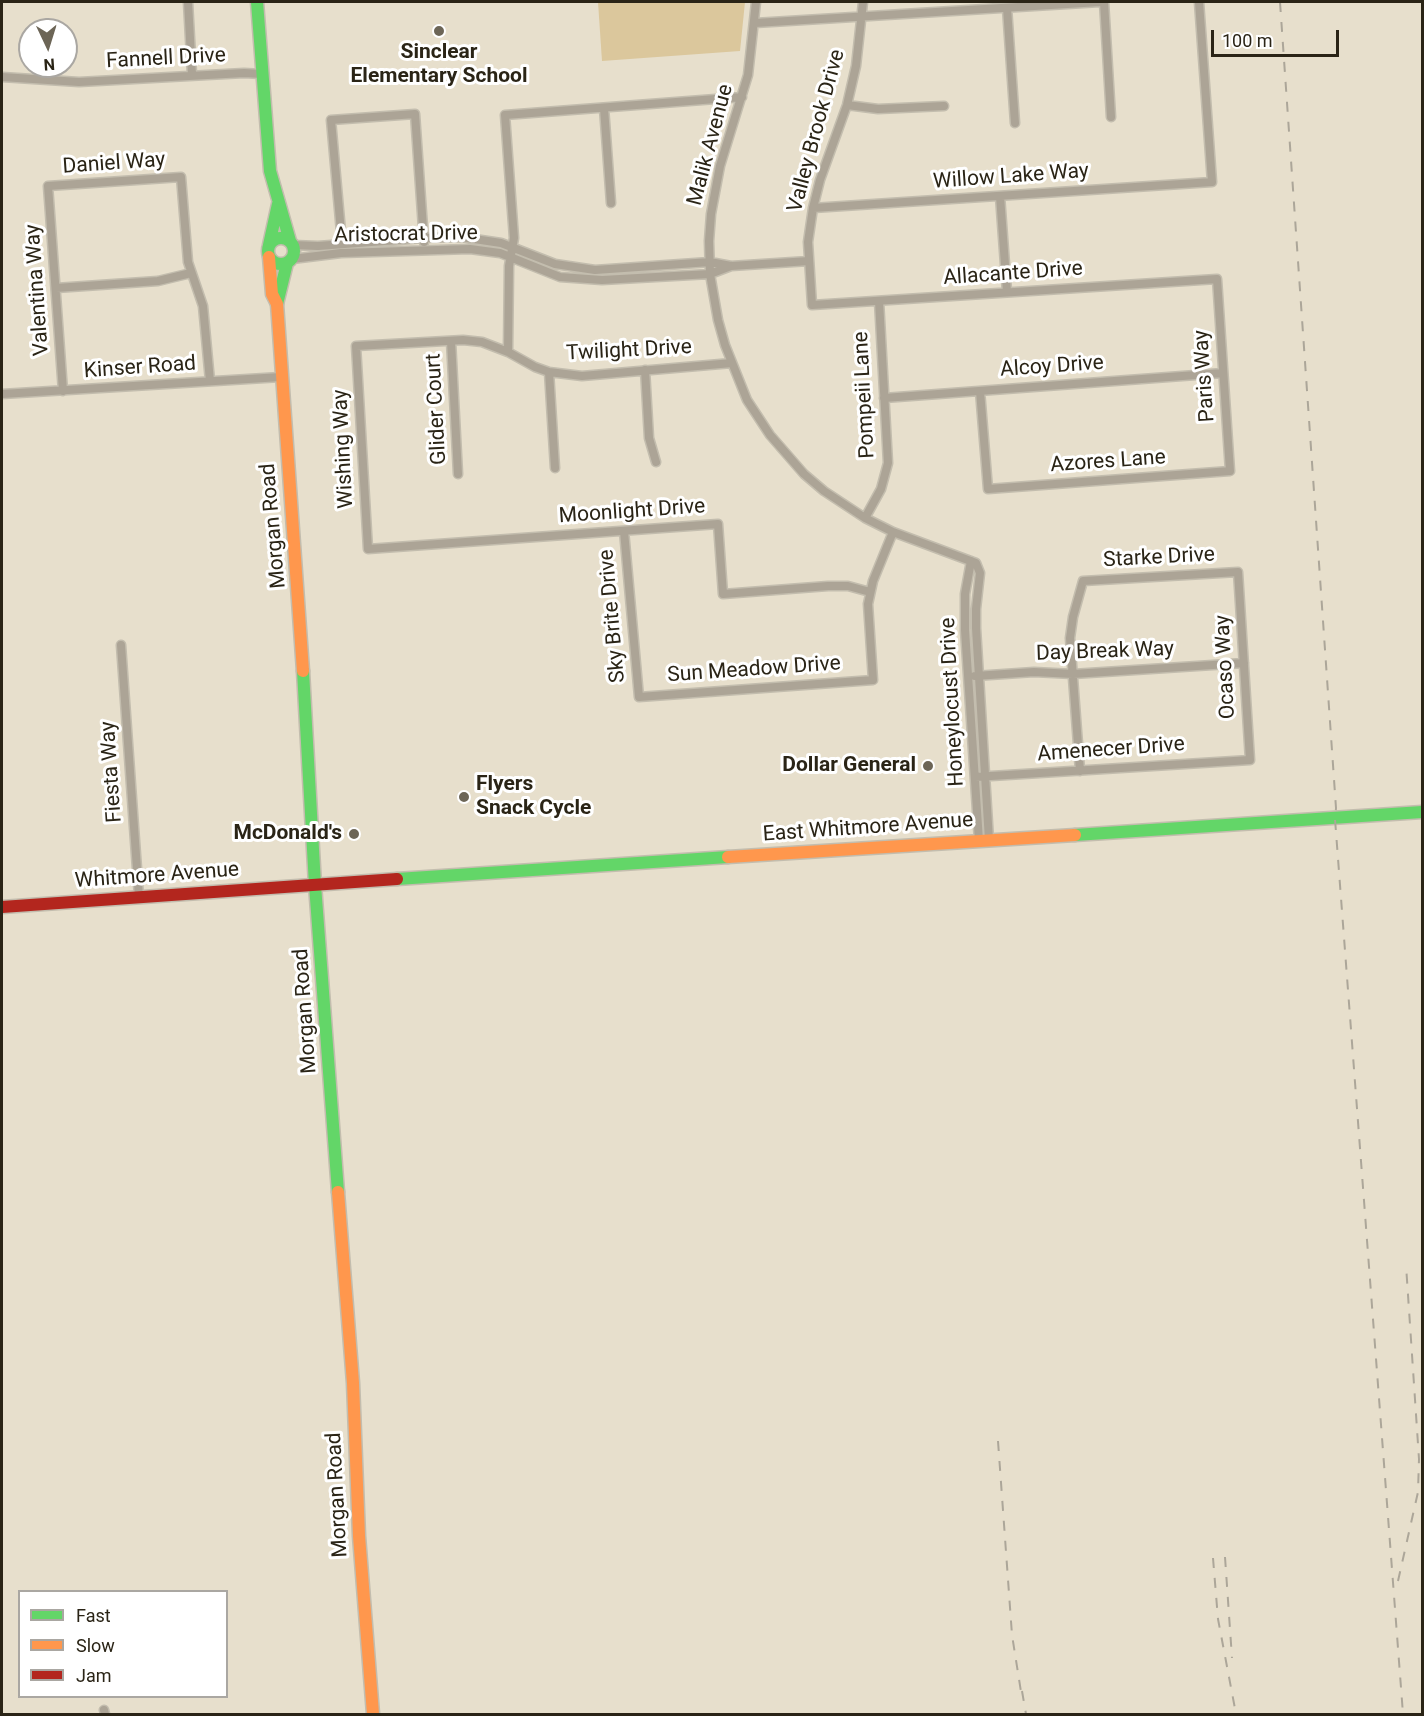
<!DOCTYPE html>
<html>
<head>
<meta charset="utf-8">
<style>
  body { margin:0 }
  #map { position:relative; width:1424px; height:1716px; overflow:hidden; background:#e7dfcc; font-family:Roboto,sans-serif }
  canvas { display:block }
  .frame { position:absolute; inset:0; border:3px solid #2a2416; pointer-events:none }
  .legend { position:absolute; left:18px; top:1590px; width:210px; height:108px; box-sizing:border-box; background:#fff; border:2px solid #aaa7a2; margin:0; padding:8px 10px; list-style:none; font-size:18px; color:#2a2416 }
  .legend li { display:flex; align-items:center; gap:12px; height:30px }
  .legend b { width:30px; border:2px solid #aaa7a2 }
  .north { position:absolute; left:18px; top:18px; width:60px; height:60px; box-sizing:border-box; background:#fff; border:2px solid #aaa7a2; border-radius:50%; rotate:176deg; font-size:16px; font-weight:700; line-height:24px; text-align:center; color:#2a2416 }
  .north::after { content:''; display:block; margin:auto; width:21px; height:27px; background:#6c6556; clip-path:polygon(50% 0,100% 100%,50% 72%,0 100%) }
  .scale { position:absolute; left:1211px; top:30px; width:128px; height:27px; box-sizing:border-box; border:3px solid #2a2416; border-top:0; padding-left:8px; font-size:18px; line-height:21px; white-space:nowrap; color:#2a2416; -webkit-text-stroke:4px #fff; paint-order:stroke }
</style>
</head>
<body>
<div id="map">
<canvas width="1424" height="1716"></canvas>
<div class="frame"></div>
<ul class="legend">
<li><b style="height:8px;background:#63d668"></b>Fast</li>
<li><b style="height:8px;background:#ff974d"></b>Slow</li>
<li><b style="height:8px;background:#b3261e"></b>Jam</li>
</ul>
<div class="north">N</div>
<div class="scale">100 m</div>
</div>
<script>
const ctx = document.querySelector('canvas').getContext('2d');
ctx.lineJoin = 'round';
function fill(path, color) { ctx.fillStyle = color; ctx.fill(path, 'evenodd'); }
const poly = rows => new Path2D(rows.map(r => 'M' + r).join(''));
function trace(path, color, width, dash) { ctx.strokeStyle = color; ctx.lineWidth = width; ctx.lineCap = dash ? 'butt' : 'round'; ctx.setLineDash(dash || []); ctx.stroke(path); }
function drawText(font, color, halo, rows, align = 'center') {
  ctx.font = font + ' Roboto,sans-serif'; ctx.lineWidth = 6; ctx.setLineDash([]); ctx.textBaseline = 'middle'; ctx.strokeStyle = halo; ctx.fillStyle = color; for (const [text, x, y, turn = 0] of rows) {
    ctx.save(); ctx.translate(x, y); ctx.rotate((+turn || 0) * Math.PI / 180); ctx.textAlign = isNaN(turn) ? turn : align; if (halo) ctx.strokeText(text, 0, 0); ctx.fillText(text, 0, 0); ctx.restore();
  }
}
fill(poly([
  [598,2,745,2,740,51,602,61]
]), '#dbc79c');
const street = poly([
  [188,2,192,75],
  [756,2,748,75,720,166,711,214,709,241,710,274,718,320,725,345,747,400,770,435,804,474,824,491,865,518,893,532,976,563,980,573,976,609,976,628,989,840],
  [863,2,856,66,847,105,820,180,813,208,808,242,812,305,1217,279,1230,471,988,489,980,391],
  [1104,2,1111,117],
  [1007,8,1015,123],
  [755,23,1100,2],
  [2,77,79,82,244,73,262,74],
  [847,105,878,109,944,106],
  [604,108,611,203],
  [1000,196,1007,292],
  [813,208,1212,182,1199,2],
  [342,243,331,120,415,114,424,242],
  [293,245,318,246,424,238,461,237,501,243,555,264,595,270,710,262,731,266,809,261],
  [292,259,341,253,470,249,500,253,560,277,602,280,710,274,731,266],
  [56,288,158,281,191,273],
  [451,341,458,474],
  [508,352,509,266,514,238,505,115,742,97],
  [732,363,582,376,549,372,535,367,508,352,482,342,463,340,356,346,368,549,718,524,723,594,828,586,848,586,870,592],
  [645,370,649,438,656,462],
  [549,372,555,468],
  [63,391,48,186,181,177,188,262,203,306,210,381],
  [2,394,281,377],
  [884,398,1223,373],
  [865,518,881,489,888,463,879,301],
  [624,531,639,697,873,680,868,604,873,581,893,532],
  [971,561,965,594,965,630,979,841],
  [121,645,139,897],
  [975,676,1034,672,1073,674,1244,663],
  [975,777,1250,760,1238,572,1083,581,1073,617,1070,638,1080,771],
  [104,1710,105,1714]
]);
const fast = poly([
  [257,2,270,171,290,241],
  '268 251a13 13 0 1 1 26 0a13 13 0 1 1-26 0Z',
  [269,245,278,204],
  [277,304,287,263],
  [303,671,315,885,338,1192],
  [1075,835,1422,812],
  [397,879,728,857]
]);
const slow = poly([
  [269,257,272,294,277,304,303,671],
  [728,857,1075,835],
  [338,1192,353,1383,359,1536,373,1714]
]);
const jam = poly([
  [2,907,397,879]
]);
trace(street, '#c3bdae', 11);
trace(fast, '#c3bdae', 15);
trace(slow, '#c3bdae', 15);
trace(jam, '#c3bdae', 15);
trace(street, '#aca496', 8);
trace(fast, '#63d668', 12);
trace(slow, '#ff974d', 12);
trace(jam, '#b3261e', 12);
trace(poly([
  [1280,2,1336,808,1335,819,1403,1714],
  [998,1441,1012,1635,1022,1698],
  [1225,1557,1232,1658],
  [1213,1558,1218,1619,1236,1714],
  [1398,1581,1418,1492,1419,1459,1406,1265],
  [1022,1691,1026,1714]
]), '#aca699', 2, [10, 10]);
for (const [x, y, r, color] of [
  [439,31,6,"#6c6556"],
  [928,766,6,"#6c6556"],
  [464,797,6,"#6c6556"],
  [354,834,6,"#6c6556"]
]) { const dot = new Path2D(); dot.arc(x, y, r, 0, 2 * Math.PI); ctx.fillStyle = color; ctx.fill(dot); trace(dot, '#fff', 2); }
drawText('bold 21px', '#2a2416', '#fff', [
  ["Sinclear",439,53,"center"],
  ["Elementary School",439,77,"center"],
  ["Dollar General",916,766],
  ["Flyers",476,785,"left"],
  ["Snack Cycle",476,809,"left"],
  ["McDonald's",342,834]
], 'right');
drawText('21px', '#2a2416', '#fff', [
  ["Fannell Drive",166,59,-3],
  ["Valley Brook Drive",817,131,-75],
  ["Malik Avenue",711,145,-75],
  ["Daniel Way",114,164,-4],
  ["Willow Lake Way",1011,177,-4],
  ["Aristocrat Drive",406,235,-1],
  ["Allacante Drive",1013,274,-4],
  ["Valentina Way",38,290,-94],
  ["Twilight Drive",629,351,-3],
  ["Alcoy Drive",1052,367,-4],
  ["Kinser Road",140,368,-4],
  ["Paris Way",1205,376,-94],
  ["Pompeii Lane",865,395,-93],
  ["Glider Court",437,409,-93],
  ["Wishing Way",344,449,-93],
  ["Azores Lane",1108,462,-4],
  ["Moonlight Drive",632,512,-4],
  ["Morgan Road",274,526,-95],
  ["Starke Drive",1159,558,-3],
  ["Sky Brite Drive",613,616,-95],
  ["Day Break Way",1105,652,-2],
  ["Ocaso Way",1226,667,-93],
  ["Sun Meadow Drive",754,670,-4],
  ["Honeylocust Drive",953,702,-93],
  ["Amenecer Drive",1111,750,-4],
  ["Fiesta Way",112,772,-94],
  ["East Whitmore Avenue",868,828,-4],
  ["Whitmore Avenue",157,876,-4],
  ["Morgan Road",306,1011,-94],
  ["Morgan Road",338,1495,-93]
]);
</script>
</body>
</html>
